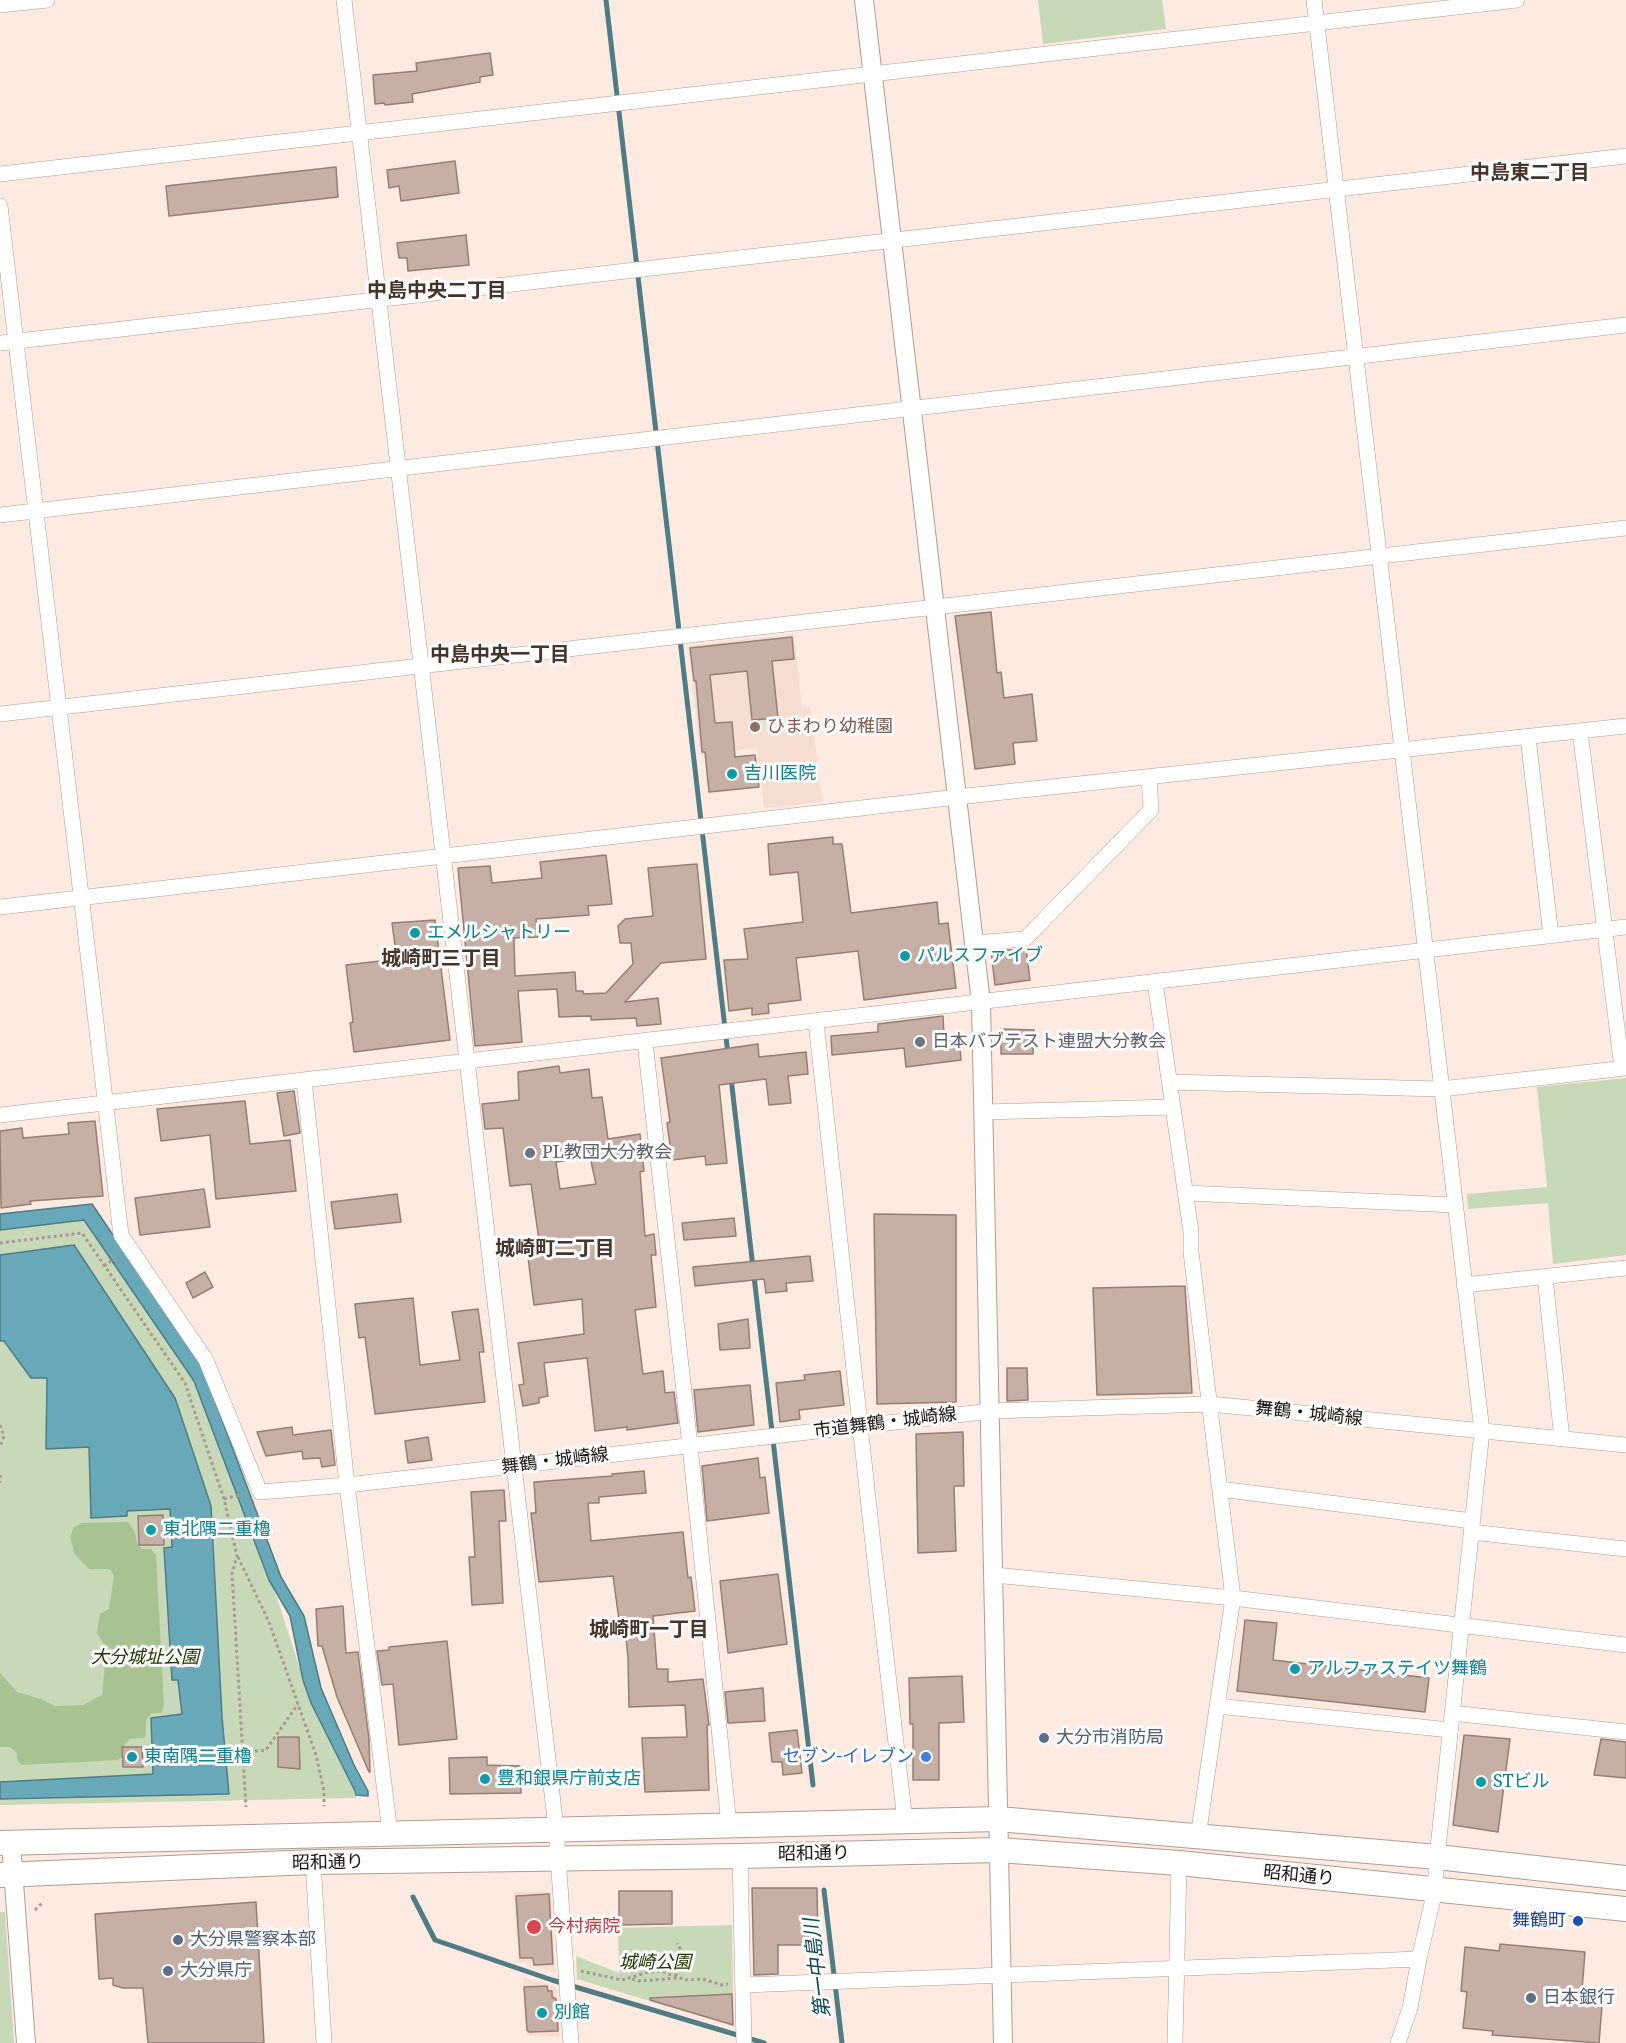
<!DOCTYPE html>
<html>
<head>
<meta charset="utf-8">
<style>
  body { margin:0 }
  canvas { display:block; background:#fdeae1 }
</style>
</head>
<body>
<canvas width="1626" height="2043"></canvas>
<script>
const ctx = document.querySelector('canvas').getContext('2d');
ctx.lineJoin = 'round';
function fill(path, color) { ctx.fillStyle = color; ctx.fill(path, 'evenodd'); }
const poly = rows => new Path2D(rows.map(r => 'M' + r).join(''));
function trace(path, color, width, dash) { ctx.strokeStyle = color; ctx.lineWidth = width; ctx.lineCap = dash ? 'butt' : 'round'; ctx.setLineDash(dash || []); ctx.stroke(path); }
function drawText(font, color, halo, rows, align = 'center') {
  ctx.font = font + ' "Noto Serif","Noto Sans JP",serif'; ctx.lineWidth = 6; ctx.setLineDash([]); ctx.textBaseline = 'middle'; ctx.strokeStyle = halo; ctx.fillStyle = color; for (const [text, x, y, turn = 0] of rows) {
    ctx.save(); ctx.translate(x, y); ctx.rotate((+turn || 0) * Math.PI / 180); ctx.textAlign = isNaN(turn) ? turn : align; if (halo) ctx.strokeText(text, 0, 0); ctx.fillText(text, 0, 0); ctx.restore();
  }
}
fill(poly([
  [794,634,802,707,810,707,823,802,764,808,757,748,701,755,688,646],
  [514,1892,551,1892,555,1973,518,1961],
  [523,1977,557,1988,559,2037,526,2035]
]), '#f6ddd1');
fill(poly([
  [1038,0,1162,0,1166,29,1043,44],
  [1626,1078,1626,1255,1553,1264,1548,1203,1468,1209,1467,1194,1547,1187,1537,1087],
  [90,1209,204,1372,311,1703,355,1791,356,1798,0,1805,0,1216],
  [0,1912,5,1912,14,2043,0,2043],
  [732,1925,733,1994,667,1997,666,2006,577,1979,576,1956,619,1973,618,1928]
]), '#c8d9b9');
fill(poly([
  [128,1522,135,1532,137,1543,142,1549,151,1549,156,1555,164,1705,161,1713,152,1713,146,1720,146,1735,144,1738,130,1739,125,1744,125,1755,118,1760,22,1765,17,1760,17,1753,10,1747,0,1747,0,1673,17,1692,41,1699,55,1706,83,1705,102,1695,105,1665,118,1659,118,1652,104,1645,97,1633,100,1614,109,1609,114,1575,109,1569,89,1569,75,1555,70,1537,74,1527,82,1523]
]), '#a9c292');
const water = poly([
  [92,1204,202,1367,281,1577,304,1616,321,1688,354,1765,368,1791,368,1796,356,1795,355,1791,311,1703,303,1680,290,1616,269,1580,194,1381,84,1220,0,1230,0,1214,92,1204],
  [74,1245,175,1398,211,1506,222,1717,229,1794,0,1799,0,1782,153,1774,151,1718,182,1714,178,1680,172,1680,164,1548,172,1547,170,1509,127,1511,127,1516,91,1518,89,1447,46,1449,47,1378,31,1378,4,1341,0,1341,0,1255,74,1245]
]);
fill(water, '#67a9b8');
trace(water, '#507c85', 1.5);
trace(poly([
  [606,0,728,1054],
  [731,1078,813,1785],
  [824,1890,842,2043],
  [413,1897,435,1940,552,1980,764,2043]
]), '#507c85', 5);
const building = poly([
  [490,53,493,75,480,77,480,82,412,94,413,102,385,105,384,103,375,104,373,75,417,71,416,63,490,53],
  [455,161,459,193,401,201,399,186,389,188,387,170,455,161],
  [336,167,338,197,169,216,166,186,336,167],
  [466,235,469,265,408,271,407,258,399,258,397,243,466,235],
  [991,612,997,673,1001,672,1004,698,1032,694,1037,741,1013,743,1015,764,975,769,955,616,991,612],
  [792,637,794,659,772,661,778,718,752,720,747,671,710,675,715,723,732,722,735,757,755,755,759,787,709,792,705,752,702,752,696,681,694,681,690,648,792,637],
  [833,837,833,844,842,844,851,913,937,902,939,924,948,923,956,988,864,1000,858,951,796,958,801,1000,768,1004,769,1013,752,1015,752,1008,729,1011,724,960,748,959,744,929,803,922,798,872,770,875,768,844,833,837],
  [606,855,612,904,588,906,589,915,536,919,538,937,514,938,515,976,575,972,576,991,583,991,584,994,606,993,633,964,631,943,620,943,618,926,625,919,653,916,648,868,697,864,706,959,661,963,625,1002,658,998,661,1024,637,1026,636,1018,591,1020,591,1016,559,1017,557,989,518,991,522,1042,475,1046,458,868,490,866,492,883,542,878,540,862,606,855],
  [435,920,450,1040,354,1052,350,1023,353,1022,346,965,397,959,392,923,435,920],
  [1026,949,1030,980,995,985,991,951,1026,949],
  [943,1016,944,1036,959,1034,961,1060,906,1067,904,1048,832,1055,831,1036,878,1032,878,1024,943,1016],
  [1001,1029,1034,1030,1033,1054,1001,1054,1001,1029],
  [758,1044,759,1057,806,1052,808,1074,788,1076,791,1103,769,1105,766,1079,719,1085,727,1163,706,1165,705,1156,672,1160,667,1123,670,1122,661,1058,758,1044],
  [559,1066,560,1073,589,1069,592,1098,602,1097,608,1139,640,1134,644,1171,640,1172,645,1236,654,1234,656,1255,651,1255,656,1307,635,1310,643,1374,663,1371,665,1393,674,1392,678,1423,627,1430,627,1427,595,1431,587,1358,544,1363,548,1396,539,1398,539,1403,523,1406,519,1385,524,1384,518,1343,584,1334,582,1299,534,1305,526,1242,539,1240,531,1184,510,1186,503,1128,485,1129,482,1104,519,1100,518,1072,559,1066],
  [590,1157,596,1184,560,1189,556,1162,590,1157],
  [294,1091,300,1133,284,1136,277,1093,294,1091],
  [245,1101,250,1144,290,1140,296,1191,216,1199,210,1135,161,1141,157,1109,245,1101],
  [95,1121,103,1196,30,1201,31,1204,1,1208,0,1131,22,1128,23,1138,69,1134,68,1123,95,1121],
  [204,1189,210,1227,140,1235,135,1198,204,1189],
  [397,1194,401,1222,335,1229,331,1202,397,1194],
  [874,1214,956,1215,956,1402,877,1404,874,1214],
  [734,1218,736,1236,684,1240,682,1223,734,1218],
  [810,1256,813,1281,786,1283,787,1291,766,1293,764,1279,695,1286,693,1267,810,1256],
  [205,1272,213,1287,193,1298,186,1283,205,1272],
  [1185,1286,1192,1393,1097,1395,1093,1288,1185,1286],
  [413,1298,420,1365,460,1360,452,1312,478,1309,484,1352,479,1352,485,1402,375,1414,365,1337,359,1338,355,1304,413,1298],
  [748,1319,750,1348,720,1350,718,1324,748,1319],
  [1007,1368,1027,1368,1028,1400,1007,1401,1007,1368],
  [840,1371,844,1405,799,1410,800,1419,780,1422,776,1383,805,1380,804,1375,840,1371],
  [750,1385,754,1425,698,1432,694,1390,750,1385],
  [292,1427,293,1435,331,1430,335,1465,322,1467,320,1458,303,1459,302,1451,266,1456,257,1432,292,1427],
  [963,1432,964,1486,954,1486,956,1551,918,1553,916,1434,963,1432],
  [428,1437,432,1460,408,1463,405,1441,428,1437],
  [758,1458,760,1478,765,1477,769,1513,707,1521,702,1466,758,1458],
  [644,1471,646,1493,599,1497,599,1503,588,1503,591,1541,683,1532,688,1578,691,1577,695,1611,653,1616,657,1669,668,1669,668,1682,703,1679,709,1725,707,1725,709,1790,645,1792,642,1738,687,1737,685,1705,629,1707,628,1657,624,1620,619,1620,613,1576,539,1582,531,1513,536,1513,534,1482,612,1476,612,1474,644,1471],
  [504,1490,506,1521,499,1521,503,1603,472,1605,469,1557,475,1557,471,1492,504,1490],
  [163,1515,164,1545,139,1545,138,1516,163,1515],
  [778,1574,787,1644,728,1653,720,1581,778,1574],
  [343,1606,346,1653,358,1652,369,1739,370,1772,369,1772,337,1697,322,1646,318,1646,316,1609,343,1606],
  [1245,1620,1277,1623,1273,1660,1429,1678,1425,1712,1237,1691,1245,1620],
  [447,1641,457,1739,399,1745,393,1684,382,1685,377,1651,389,1650,389,1647,447,1641],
  [962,1676,964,1722,939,1723,939,1780,913,1780,913,1724,910,1724,909,1678,962,1676],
  [763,1688,765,1721,728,1723,725,1692,763,1688],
  [797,1730,802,1773,783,1775,782,1762,772,1762,769,1733,797,1730],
  [1464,1735,1510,1739,1498,1832,1453,1825,1464,1735],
  [278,1737,299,1737,300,1769,278,1767,278,1737],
  [1601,1739,1626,1742,1626,1778,1594,1775,1601,1739],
  [122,1747,142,1747,143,1767,123,1767,122,1747],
  [487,1757,487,1765,520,1766,521,1793,450,1794,449,1758,487,1757],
  [752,1888,817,1888,818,1945,778,1945,778,1974,754,1975,752,1888],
  [619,1891,672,1891,672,1924,619,1925,619,1891],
  [549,1894,553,1964,534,1965,533,1958,520,1958,516,1896,549,1894],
  [256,1902,264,2043,148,2043,143,1988,123,1988,113,1985,113,1978,99,1979,95,1914,256,1902],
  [1500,1944,1585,1952,1581,2003,1602,2005,1599,2043,1492,2035,1493,2031,1463,2028,1467,1992,1461,1991,1465,1947,1499,1951,1500,1944],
  [547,1986,548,1991,552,1991,552,1997,556,1999,558,2031,529,2032,527,2030,524,1987,547,1986],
  [732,1994,733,2025,650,2000,650,1998,732,1994]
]);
fill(building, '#c6afa4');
trace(building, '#957f75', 1.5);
const minor = poly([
  [344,0,556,1828,571,2043],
  [1314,0,1482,1431,1437,1857,1435,1890,1419,1959,1410,2008,1398,2043],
  [0,5,47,0],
  [0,174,1517,0],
  [0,206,121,1235,206,1360,260,1492,347,1485,991,1411,1210,1404,1626,1445],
  [0,343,1626,156],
  [0,515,1626,325],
  [0,714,1626,528],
  [1580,731,1622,1068],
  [1528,737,1551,936],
  [0,907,957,797,1626,726],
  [974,943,1025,939,1151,810,1149,777],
  [1155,982,1191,1232,1191,1252,1233,1598,1198,1837],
  [816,1022,874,1553,905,1821],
  [645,1042,690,1446,729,1825],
  [304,1080,347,1485,390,1833],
  [1169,1082,1441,1089,1626,1068],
  [984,1112,1173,1107],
  [0,1115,1626,927],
  [1185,1193,1455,1205],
  [1545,1277,1562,1439],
  [1464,1285,1626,1268],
  [1220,1489,1472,1521],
  [1471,1532,1626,1549],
  [994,1575,1233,1598,1626,1645],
  [1217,1706,1450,1730],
  [1452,1713,1626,1732],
  [740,1856,744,2043],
  [313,1862,324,2043],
  [744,1985,1419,1959],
  [1175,2043,1179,1863]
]);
const tertiary = poly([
  [864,0,981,1003,1003,2043],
  [11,1843,26,2043]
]);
const trunk = poly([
  [0,1843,998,1819,1437,1857,1626,1878],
  [0,1875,313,1862,740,1856,999,1850,1179,1863,1626,1909]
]);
trace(minor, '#b39c91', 16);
trace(tertiary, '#b39c91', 20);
trace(trunk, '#b39c91', 26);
trace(poly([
  [0,1243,82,1233,185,1383,224,1499,237,1556,232,1573,246,1807],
  [104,1266,118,1256],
  [0,1425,4,1436,0,1447],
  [0,1475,0,1483],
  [224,1499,243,1494],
  [238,1557,269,1622,316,1755,324,1791,324,1806],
  [243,1752,266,1750,298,1704],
  [35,1910,42,1903],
  [581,1971,622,1980,649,1972,661,1971,685,1980,703,1979,722,1985,728,1984],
  [675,1976,682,1968,683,1957,682,1952,677,1943],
  [632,1979,638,1981,679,1978]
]), '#a89992', 3, [3, 3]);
trace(minor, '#fff', 15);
trace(tertiary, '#fff', 18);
trace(trunk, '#fff', 24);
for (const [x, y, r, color] of [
  [755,727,6,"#8d6e63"],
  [732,774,6,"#0f9aa8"],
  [415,933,6,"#0f9aa8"],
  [905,956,6,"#0f9aa8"],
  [920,1042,6,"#6b7280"],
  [530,1153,6,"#6b7280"],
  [151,1530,6,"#0f9aa8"],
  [1295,1669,6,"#0f9aa8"],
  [1044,1738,6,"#5c6f8a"],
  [132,1757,6,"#0f9aa8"],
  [926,1757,6,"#3f7fe0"],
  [485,1779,6,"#0f9aa8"],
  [1481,1782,6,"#0f9aa8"],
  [1578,1921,6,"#1a4fb4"],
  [534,1927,8,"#e0444e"],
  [178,1940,6,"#5c6f8a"],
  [168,1971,6,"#5c6f8a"],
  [1531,1998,6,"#5c6f8a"],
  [542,2013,6,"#0f9aa8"]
]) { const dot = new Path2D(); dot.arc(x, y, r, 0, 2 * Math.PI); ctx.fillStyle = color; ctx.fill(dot); trace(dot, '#fbfbfb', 2); }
drawText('18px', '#785e54', '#fbfbfb', [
  ["ひまわり幼稚園",767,727]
], 'left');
drawText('18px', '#0d838f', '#fbfbfb', [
  ["吉川医院",744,774],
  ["エメルシャトリー",427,933],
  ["パルスファイブ",917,956],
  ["東北隅二重櫓",163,1530],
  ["アルファステイツ舞鶴",1307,1669],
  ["東南隅二重櫓",144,1757],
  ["豊和銀県庁前支店",497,1779],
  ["STビル",1493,1782],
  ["別館",554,2013]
], 'left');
drawText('18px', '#5b616d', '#fbfbfb', [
  ["日本バブテスト連盟大分教会",932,1042],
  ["PL教団大分教会",542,1153]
], 'left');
drawText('18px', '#1b130f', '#fbfbfb', [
  ["舞鶴・城崎線",1309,1414,6],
  ["市道舞鶴・城崎線",885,1423,-7],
  ["舞鶴・城崎線",555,1461,-7],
  ["昭和通り",814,1854,-1],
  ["昭和通り",328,1863,-1],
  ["昭和通り",1299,1876,6]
]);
drawText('italic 18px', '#213702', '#fbfbfb', [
  ["大分城址公園",145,1658],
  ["城崎公園",655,1963]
]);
drawText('18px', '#4e5e75', '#fbfbfb', [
  ["大分市消防局",1056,1738],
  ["大分県警察本部",190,1940],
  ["大分県庁",180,1971],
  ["日本銀行",1543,1998]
], 'left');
drawText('18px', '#366cbe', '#fbfbfb', [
  ["セブン-イレブン",914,1757]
], 'right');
drawText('18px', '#164399', '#fbfbfb', [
  ["舞鶴町",1566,1921]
], 'right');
drawText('18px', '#be3a42', '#fbfbfb', [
  ["今村病院",548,1927]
], 'left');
drawText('bold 20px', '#46342b', '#fbfbfb', [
  ["中島東二丁目",1530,173],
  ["中島中央二丁目",437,291],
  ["中島中央一丁目",500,655],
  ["城崎町三丁目",441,959],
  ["城崎町二丁目",555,1249],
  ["城崎町一丁目",649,1630]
]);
drawText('italic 20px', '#0d4954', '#fbfbfb', [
  ["第一中島川",818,1968,-97]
]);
</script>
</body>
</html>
